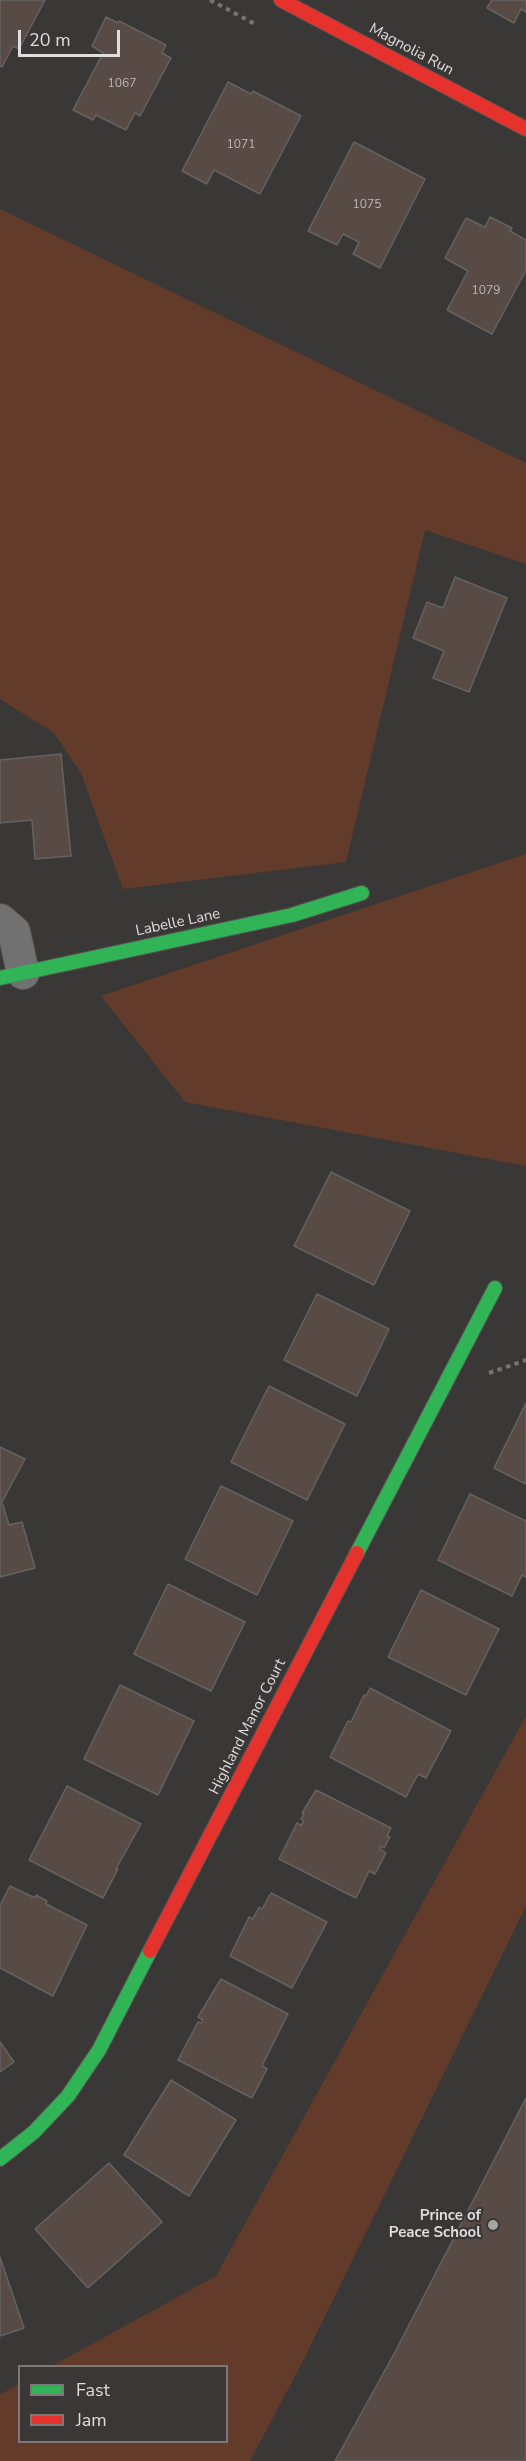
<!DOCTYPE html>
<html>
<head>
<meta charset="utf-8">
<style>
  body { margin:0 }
  #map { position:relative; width:526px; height:2461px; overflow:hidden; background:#393837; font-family:"Nunito Sans",sans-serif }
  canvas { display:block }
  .legend { position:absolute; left:18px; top:2365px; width:210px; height:78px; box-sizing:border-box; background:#3a3736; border:2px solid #7c7979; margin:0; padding:8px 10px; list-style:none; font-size:18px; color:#dfdddd }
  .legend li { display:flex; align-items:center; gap:12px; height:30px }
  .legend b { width:30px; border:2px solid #7c7979 }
  .scale { position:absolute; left:18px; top:30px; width:102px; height:27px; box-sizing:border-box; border:3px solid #dfdddd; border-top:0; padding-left:8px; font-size:18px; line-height:21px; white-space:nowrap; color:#dfdddd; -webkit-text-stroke:4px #3a3736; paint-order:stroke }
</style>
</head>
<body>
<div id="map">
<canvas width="526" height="2461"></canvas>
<ul class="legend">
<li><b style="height:8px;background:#30b455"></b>Fast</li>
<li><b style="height:8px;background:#e5322d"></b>Jam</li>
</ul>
<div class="scale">20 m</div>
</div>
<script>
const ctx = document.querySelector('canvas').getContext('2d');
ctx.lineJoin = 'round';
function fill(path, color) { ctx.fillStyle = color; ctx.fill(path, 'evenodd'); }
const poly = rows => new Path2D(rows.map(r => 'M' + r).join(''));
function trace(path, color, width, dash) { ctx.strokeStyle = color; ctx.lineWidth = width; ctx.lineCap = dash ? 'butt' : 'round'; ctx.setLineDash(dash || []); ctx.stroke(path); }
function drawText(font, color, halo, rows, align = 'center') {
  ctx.font = font + ' "Nunito Sans",sans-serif'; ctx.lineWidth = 4.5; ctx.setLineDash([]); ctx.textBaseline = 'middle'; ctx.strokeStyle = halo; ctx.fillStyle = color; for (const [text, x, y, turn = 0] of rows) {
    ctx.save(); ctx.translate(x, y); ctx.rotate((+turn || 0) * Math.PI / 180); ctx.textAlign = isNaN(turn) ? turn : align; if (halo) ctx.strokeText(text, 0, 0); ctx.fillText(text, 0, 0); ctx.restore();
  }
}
fill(poly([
  [0,209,526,463,526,564,425,530,346,862,123,889,81,773,54,733,0,699],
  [526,854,526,1166,185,1102,101,996],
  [526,1716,526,1906,303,2361,250,2461,0,2461,0,2395,19,2384,20,2442,226,2442,226,2366,52,2366,216,2276]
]), '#633b2b');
const building = poly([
  [0,0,45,0,19,49,13,46,2,67,0,66,0,0],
  [492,0,526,0,526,12,521,9,514,23,487,8,492,0],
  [106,17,118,23,119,21,166,45,162,53,171,58,140,116,135,113,126,130,96,115,93,120,73,110,103,53,92,46,106,17],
  [228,82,251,94,253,91,301,116,260,194,214,170,207,184,182,171,228,82],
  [354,142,425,179,380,268,353,254,359,242,343,234,337,245,308,231,354,142],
  [490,217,512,228,510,231,526,240,526,270,492,334,447,310,468,271,445,258,466,218,485,227,490,217],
  [455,577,507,598,469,692,433,678,444,651,413,638,427,602,443,608,455,577],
  [61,754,71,856,35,859,32,820,0,823,0,760,61,754],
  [331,1172,410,1211,374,1285,294,1246,331,1172],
  [317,1294,389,1329,357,1396,284,1360,317,1294],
  [269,1386,345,1424,307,1500,231,1462,269,1386],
  [526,1403,526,1484,494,1468,526,1403],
  [0,1447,25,1459,2,1502,9,1525,22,1522,35,1568,0,1577,0,1447],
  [221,1486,293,1521,257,1595,185,1559,221,1486],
  [470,1494,526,1521,526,1577,522,1575,512,1596,438,1560,470,1494],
  [168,1584,245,1622,211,1691,134,1654,168,1584],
  [421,1590,499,1629,466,1695,388,1657,421,1590],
  [120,1685,194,1721,158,1795,84,1759,120,1685],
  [370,1688,451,1731,426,1778,418,1774,406,1797,330,1757,348,1721,351,1722,364,1695,366,1696,370,1688],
  [67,1786,141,1824,116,1869,118,1869,103,1898,29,1860,67,1786],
  [316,1790,391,1828,387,1836,390,1837,384,1848,381,1846,380,1849,386,1853,375,1874,369,1871,356,1898,279,1859,297,1823,301,1825,304,1821,301,1819,304,1814,302,1813,316,1790],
  [10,1886,35,1898,36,1895,47,1901,46,1904,87,1925,53,1996,0,1968,0,1905,10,1886],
  [271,1893,327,1922,292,1988,230,1956,249,1917,253,1919,259,1907,262,1909,271,1893],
  [221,1979,288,2014,262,2066,267,2069,252,2098,178,2060,198,2022,201,2023,203,2020,198,2017,221,1979],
  [0,2042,14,2062,0,2072,0,2042],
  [171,2080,236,2120,189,2196,124,2155,171,2080],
  [526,2098,526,2461,335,2461,395,2352,526,2098],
  [109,2163,162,2222,88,2288,35,2229,109,2163],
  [0,2257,24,2328,0,2336,0,2257]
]);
fill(building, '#584b45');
trace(building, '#646362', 1.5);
const street = poly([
  [0,920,14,932,23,973]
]);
const fast = poly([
  [0,978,292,915,362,893],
  [357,1553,495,1288],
  [0,2159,34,2132,68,2096,99,2050,150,1951]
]);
const jam = poly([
  [281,0,526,129],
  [150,1951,357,1553]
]);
trace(street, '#565554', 34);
trace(fast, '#565554', 16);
trace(jam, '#565554', 16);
trace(poly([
  [210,0,255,24],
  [489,1373,526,1360]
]), '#757473', 4, [4.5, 4.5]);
trace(street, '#727171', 32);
trace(fast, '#30b455', 14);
trace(jam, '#e5322d', 14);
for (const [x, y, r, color] of [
  [493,2225,6,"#a5a3a3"]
]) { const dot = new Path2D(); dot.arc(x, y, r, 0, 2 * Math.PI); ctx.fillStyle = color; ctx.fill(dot); trace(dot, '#3a3736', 2); }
drawText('12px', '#bdb8b7', null, [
  ["1067",122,84],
  ["1071",241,145],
  ["1075",367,205],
  ["1079",486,291]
]);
drawText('15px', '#dfdddd', '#3a3736', [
  ["Magnolia Run",411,50,28],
  ["Labelle Lane",178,923,-12],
  ["Highland Manor Court",248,1727,-63]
]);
drawText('bold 15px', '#dfdddd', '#3a3736', [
  ["Prince of",481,2216],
  ["Peace School",481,2233]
], 'right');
</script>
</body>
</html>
